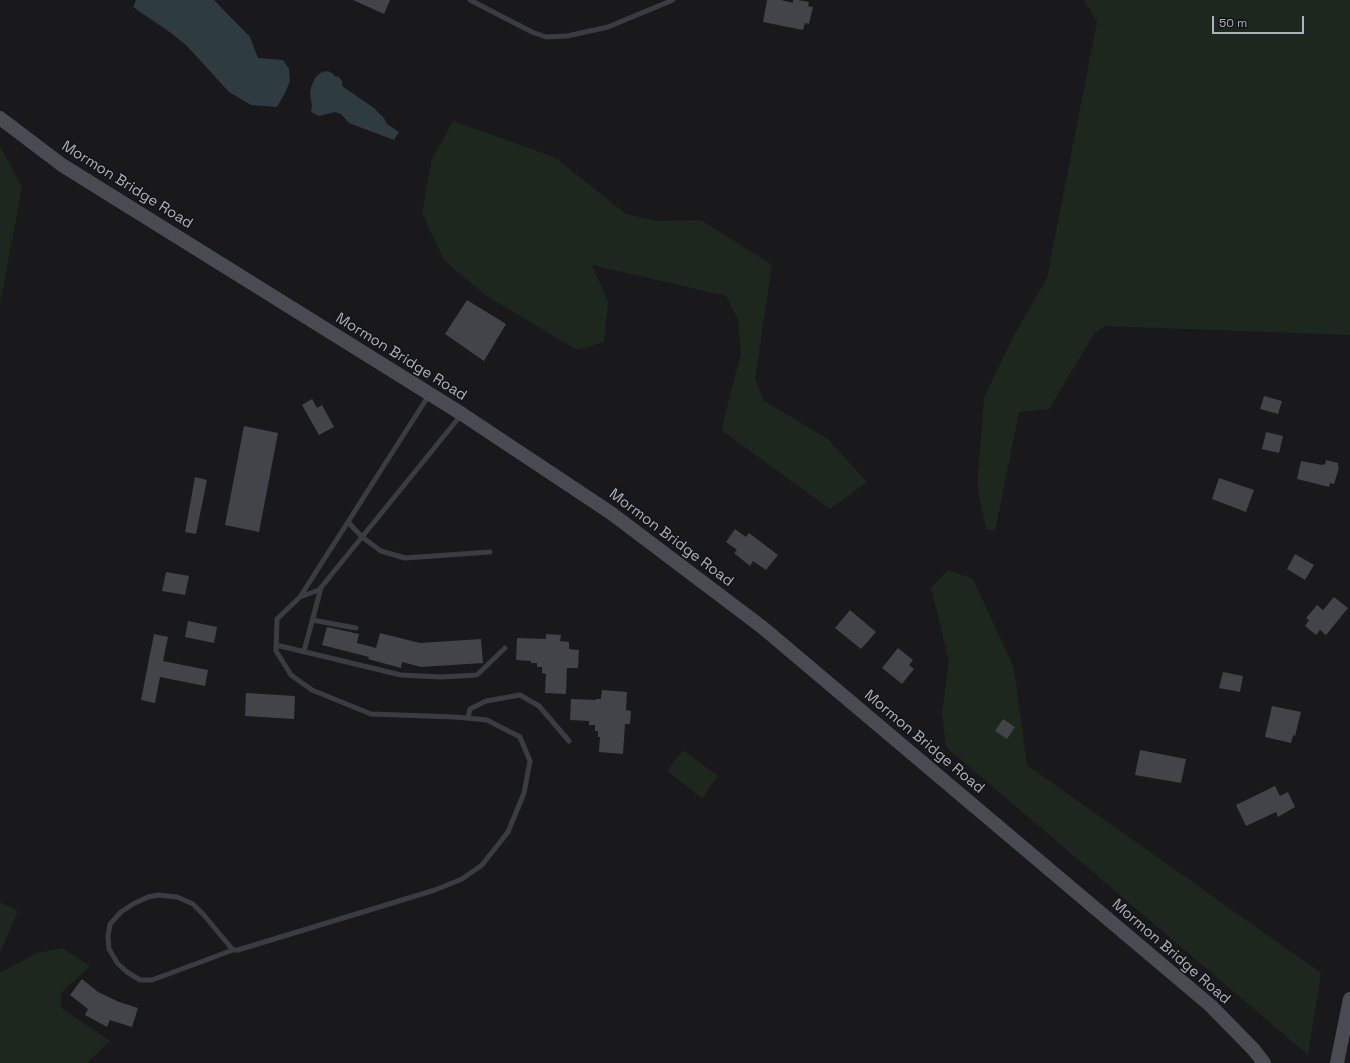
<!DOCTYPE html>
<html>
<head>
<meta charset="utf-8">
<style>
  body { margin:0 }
  #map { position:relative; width:1350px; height:1063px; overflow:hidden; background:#19191b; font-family:"Space Grotesk",sans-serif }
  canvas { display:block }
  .scale { position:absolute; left:1212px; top:16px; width:92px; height:18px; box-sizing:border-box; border:2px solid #abb2bc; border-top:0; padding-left:5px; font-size:12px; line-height:14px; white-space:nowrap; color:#abb2bc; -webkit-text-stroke:3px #141417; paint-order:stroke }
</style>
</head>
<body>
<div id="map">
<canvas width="1350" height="1063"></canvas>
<div class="scale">50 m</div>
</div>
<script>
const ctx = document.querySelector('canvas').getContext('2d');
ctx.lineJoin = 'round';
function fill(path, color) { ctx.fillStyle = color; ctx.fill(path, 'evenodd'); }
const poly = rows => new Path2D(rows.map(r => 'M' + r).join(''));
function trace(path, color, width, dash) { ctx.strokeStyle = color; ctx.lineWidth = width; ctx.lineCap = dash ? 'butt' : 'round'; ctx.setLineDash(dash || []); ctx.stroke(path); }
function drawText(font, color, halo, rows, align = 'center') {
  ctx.font = font + ' "Space Grotesk",sans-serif'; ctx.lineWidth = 3; ctx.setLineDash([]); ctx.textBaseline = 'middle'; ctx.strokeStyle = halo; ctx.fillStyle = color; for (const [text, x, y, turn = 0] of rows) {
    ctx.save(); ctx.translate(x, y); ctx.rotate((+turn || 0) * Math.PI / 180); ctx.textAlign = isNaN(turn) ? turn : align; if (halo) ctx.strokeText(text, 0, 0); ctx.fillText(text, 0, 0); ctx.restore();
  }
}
fill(poly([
  [1084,0,1350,0,1350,335,1104,326,1094,334,1049,409,1019,412,995,531,986,529,977,486,984,398,1012,339,1047,278,1097,22],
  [453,121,554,157,626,214,657,221,701,220,772,265,755,379,764,401,828,439,867,482,830,509,721,430,741,354,738,320,726,296,592,265,608,302,604,342,577,350,485,295,444,260,422,213,432,159],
  [0,146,22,187,0,304],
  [948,570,973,579,1014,668,1027,765,1321,973,1308,1055,946,747,942,712,949,661,931,588],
  [683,750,718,776,702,798,667,771],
  [0,902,18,911,0,953],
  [62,948,90,966,61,993,61,1008,110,1041,87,1063,0,1063,0,973,37,953]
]), '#1e271e');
fill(poly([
  [136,0,214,0,250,37,258,58,283,60,289,69,290,81,285,93,277,107,251,105,229,92,187,46,171,33,133,7],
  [327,71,332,73,335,76,339,77,342,81,342,86,374,108,384,118,387,124,399,132,394,140,349,123,341,114,335,112,319,116,311,112,312,106,310,93,311,87,315,78,320,73]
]), '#2e3b41');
fill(poly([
  [353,0,390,0,384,14],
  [767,0,781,0,793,3,793,0,798,0,809,2,808,6,813,7,809,24,805,23,803,30,763,22],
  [467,300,506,324,484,361,445,334],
  [1264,396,1282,401,1278,414,1260,409],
  [312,399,317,408,322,405,334,427,319,435,302,405],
  [244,426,278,433,259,532,225,525],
  [1266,432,1283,436,1279,453,1262,449],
  [1326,460,1338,463,1338,467,1339,468,1334,484,1330,483,1329,487,1297,479,1301,461,1322,465,1322,464,1325,465],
  [195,477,207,480,196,534,185,532],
  [1219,478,1254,490,1246,512,1212,499],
  [735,529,746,537,749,533,778,555,766,570,753,561,750,566,734,553,737,550,726,542],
  [1295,554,1314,565,1305,580,1287,569],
  [166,572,189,576,185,595,162,591],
  [1334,597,1348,608,1326,635,1320,630,1316,635,1305,626,1309,620,1306,618,1317,605,1323,610],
  [850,610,876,632,861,649,835,628],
  [188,621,217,627,214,643,185,637],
  [327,627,359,634,357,643,376,648,380,633,420,643,481,639,483,663,421,667,402,662,401,668,368,659,369,657,322,645],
  [154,634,168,637,163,661,208,670,205,686,160,677,155,703,141,700],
  [546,634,561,635,560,641,569,642,569,649,579,650,578,668,567,668,566,694,545,693,546,674,542,673,542,667,537,667,537,663,531,663,531,661,516,660,517,638,546,639],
  [898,648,913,660,909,665,914,669,902,684,882,668],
  [1223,672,1243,676,1240,692,1219,688],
  [602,690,627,692,626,710,631,711,630,724,625,724,623,754,599,752,600,737,598,737,598,731,595,731,595,725,589,725,589,721,570,720,571,699,596,700,596,699,601,699],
  [246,693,295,696,294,719,245,716],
  [1272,706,1301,712,1295,736,1293,735,1291,743,1265,737],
  [1003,719,1015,727,1007,739,995,731],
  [1140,750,1186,759,1181,783,1135,775],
  [1275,786,1280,796,1288,792,1295,807,1278,817,1276,812,1246,826,1236,805],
  [82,979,98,992,119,1002,138,1008,132,1027,110,1020,107,1027,85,1015,88,1009,70,995]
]), '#434449');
trace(poly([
  [470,0,532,32,546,37,567,36,608,27,673,0],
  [348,522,362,537,381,551,405,558,490,552],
  [300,597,319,590,461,415],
  [312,620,356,628],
  [276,645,401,675,441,677,477,675,505,648],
  [304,651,321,588],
  [468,718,470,709,486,701,520,695,539,706,569,741],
  [233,950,203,914,193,904,177,897,158,895,148,897,133,904,121,912,110,924,108,936,109,949,118,964,127,972,140,980,152,980,233,950,238,950,435,890,462,879,482,865,508,832,524,793,530,761,520,737,487,720,455,717,371,714,312,690,291,675,276,651,277,619,300,597,429,395]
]), '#3a3c41', 5);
trace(poly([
  [0,118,62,165,462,414,611,513,762,627,1211,1006,1254,1050,1264,1063],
  [1337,1063,1350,999]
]), '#484b51', 14);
drawText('15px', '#abb2bc', '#141417', [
  ["Mormon Bridge Road",127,185,32],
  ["Mormon Bridge Road",401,357,32],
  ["Mormon Bridge Road",671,538,37],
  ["Mormon Bridge Road",924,742,40],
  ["Mormon Bridge Road",1171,952,41]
]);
</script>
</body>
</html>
